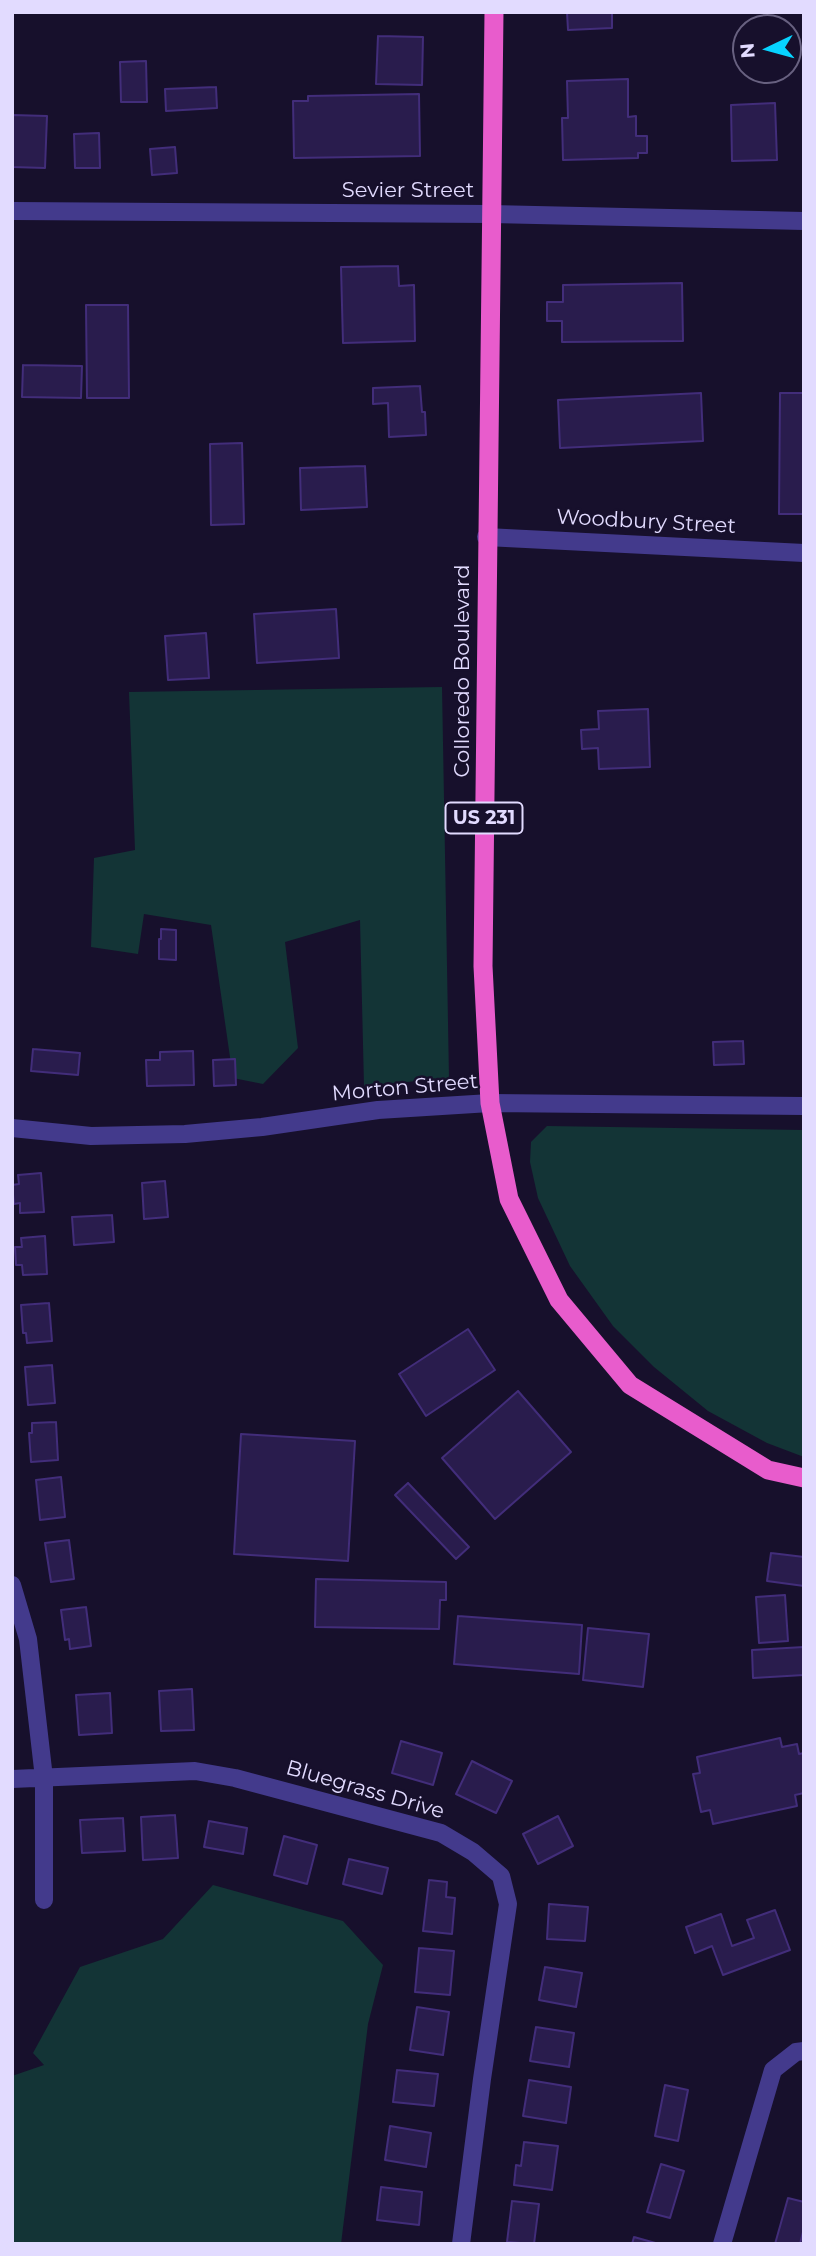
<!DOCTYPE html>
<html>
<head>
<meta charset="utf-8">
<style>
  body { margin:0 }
  #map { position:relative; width:816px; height:2256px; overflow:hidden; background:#17102c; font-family:Montserrat,sans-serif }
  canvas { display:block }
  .frame { position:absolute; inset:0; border:14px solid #e2dbff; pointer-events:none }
  .north { position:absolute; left:732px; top:14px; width:70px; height:70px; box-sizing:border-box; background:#17102c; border:2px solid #686180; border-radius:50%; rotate:265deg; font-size:19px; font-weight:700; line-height:28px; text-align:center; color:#e2dbff }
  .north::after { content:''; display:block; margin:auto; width:24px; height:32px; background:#07d3ff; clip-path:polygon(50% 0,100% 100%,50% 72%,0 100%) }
</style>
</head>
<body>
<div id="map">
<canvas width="816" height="2256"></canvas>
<div class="frame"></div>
<div class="north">N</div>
</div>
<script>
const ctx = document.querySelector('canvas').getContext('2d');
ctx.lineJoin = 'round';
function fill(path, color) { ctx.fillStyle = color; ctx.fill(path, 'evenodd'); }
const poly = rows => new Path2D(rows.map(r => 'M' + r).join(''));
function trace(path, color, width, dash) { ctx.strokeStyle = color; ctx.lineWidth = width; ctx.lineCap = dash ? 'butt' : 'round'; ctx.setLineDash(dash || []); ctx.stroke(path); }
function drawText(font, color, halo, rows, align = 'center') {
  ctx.font = font + ' Montserrat,sans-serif'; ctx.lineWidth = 5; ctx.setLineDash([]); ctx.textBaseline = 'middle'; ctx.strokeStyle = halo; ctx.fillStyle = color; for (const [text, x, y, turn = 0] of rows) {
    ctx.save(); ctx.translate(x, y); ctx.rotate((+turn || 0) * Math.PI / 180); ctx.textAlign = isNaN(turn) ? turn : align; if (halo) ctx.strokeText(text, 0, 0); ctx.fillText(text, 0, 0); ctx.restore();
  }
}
fill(poly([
  [442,687,449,1078,364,1086,360,920,285,942,298,1048,263,1084,233,1078,211,925,144,914,138,954,91,947,94,858,135,850,129,692],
  [547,1126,804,1130,804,1457,767,1443,708,1411,654,1367,613,1326,570,1266,538,1198,530,1162,531,1142],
  [213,1885,343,1921,383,1965,368,2024,341,2244,12,2244,12,2076,44,2065,33,2053,80,1967,163,1939]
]), '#133436');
const building = poly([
  [567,12,612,12,612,28,568,30,567,12],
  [378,36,423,37,422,85,376,84,378,36],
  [146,61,147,102,121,102,120,62,146,61],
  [628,79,628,117,636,116,636,136,647,136,647,153,638,153,638,158,563,160,562,118,568,118,567,81,628,79],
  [216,87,217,108,166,111,165,89,216,87],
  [419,94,420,156,294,158,293,101,308,101,308,96,419,94],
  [775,103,777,160,732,161,731,105,775,103],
  [12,115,47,116,45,168,12,167,12,115],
  [99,133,100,168,75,168,74,134,99,133],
  [175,147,177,173,152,175,150,149,175,147],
  [398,266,399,286,414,285,415,341,343,343,341,267,398,266],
  [682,283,683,341,562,342,562,321,547,321,547,302,563,302,563,285,682,283],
  [86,305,128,305,129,398,87,398,86,305],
  [23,365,82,366,81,398,22,397,23,365],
  [420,386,422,412,425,412,426,435,389,437,388,403,373,404,373,388,420,386],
  [701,393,703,441,560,448,558,400,701,393],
  [780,393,804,393,804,514,779,514,780,393],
  [242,443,244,524,211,525,210,444,242,443],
  [365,466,367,507,301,510,300,468,365,466],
  [336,609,339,658,257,663,254,614,336,609],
  [206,633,209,678,168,680,165,636,206,633],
  [648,709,650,767,599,769,598,748,582,749,581,730,599,729,598,711,648,709],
  [161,929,176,930,176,960,159,959,159,939,161,939,161,929],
  [743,1041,744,1064,714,1065,713,1042,743,1041],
  [33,1049,80,1053,78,1075,31,1071,33,1049],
  [193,1051,194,1085,147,1086,146,1060,160,1060,160,1052,193,1051],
  [235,1059,236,1085,214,1086,213,1060,235,1059],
  [41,1173,44,1212,20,1213,20,1203,14,1204,12,1185,19,1184,18,1175,41,1173],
  [165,1181,168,1217,144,1219,142,1183,165,1181],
  [112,1215,114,1242,74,1245,72,1217,112,1215],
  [45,1236,47,1274,23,1275,22,1265,16,1265,15,1247,22,1247,21,1238,45,1236],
  [49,1303,52,1341,27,1343,26,1333,23,1333,21,1305,49,1303],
  [468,1329,495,1370,426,1416,399,1374,468,1329],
  [52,1365,55,1403,28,1405,25,1367,52,1365],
  [518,1391,571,1452,495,1519,442,1458,518,1391],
  [56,1422,58,1460,31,1462,29,1433,32,1433,32,1423,56,1422],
  [241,1434,355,1441,348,1561,234,1554,241,1434],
  [61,1477,65,1517,40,1520,36,1480,61,1477],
  [408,1483,469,1547,456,1559,395,1495,408,1483],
  [69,1540,74,1579,51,1582,45,1543,69,1540],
  [771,1553,804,1557,804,1586,767,1581,771,1553],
  [316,1579,446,1582,446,1600,440,1600,439,1629,315,1627,316,1579],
  [785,1595,788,1641,759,1643,756,1597,785,1595],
  [86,1607,91,1646,70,1649,69,1639,65,1640,61,1610,86,1607],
  [458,1616,582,1625,579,1674,454,1664,458,1616],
  [588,1628,649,1634,643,1687,583,1680,588,1628],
  [804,1647,804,1675,753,1678,752,1650,804,1647],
  [192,1689,194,1730,161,1731,159,1691,192,1689],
  [110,1693,112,1733,79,1735,76,1695,110,1693],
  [780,1738,782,1747,797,1744,799,1754,804,1753,804,1793,795,1795,797,1806,713,1824,710,1810,701,1812,693,1774,700,1773,697,1757,780,1738],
  [401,1741,442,1753,433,1785,392,1773,401,1741],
  [472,1761,512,1781,496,1813,456,1794,472,1761],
  [175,1815,178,1858,143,1860,141,1817,175,1815],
  [558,1816,573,1846,538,1864,523,1834,558,1816],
  [123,1818,125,1851,82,1853,80,1820,123,1818],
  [209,1821,247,1828,243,1854,204,1847,209,1821],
  [284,1836,317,1845,307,1884,274,1875,284,1836],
  [349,1859,388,1868,382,1894,343,1884,349,1859],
  [429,1880,447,1882,446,1897,455,1898,452,1934,423,1931,429,1880],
  [549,1904,588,1907,585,1941,547,1939,549,1904],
  [775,1910,790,1950,723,1975,712,1946,695,1953,686,1927,721,1914,732,1946,754,1938,747,1920,775,1910],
  [419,1948,454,1951,450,1995,415,1992,419,1948],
  [545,1967,582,1973,576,2007,539,2000,545,1967],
  [417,2007,449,2012,443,2055,410,2050,417,2007],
  [536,2027,574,2033,569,2067,530,2061,536,2027],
  [397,2070,438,2074,434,2106,393,2102,397,2070],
  [529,2080,571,2087,566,2123,523,2116,529,2080],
  [665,2085,688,2090,678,2141,655,2136,665,2085],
  [390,2126,431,2133,426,2167,385,2160,390,2126],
  [524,2142,558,2146,552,2190,514,2185,516,2165,521,2166,524,2142],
  [661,2164,684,2171,670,2218,647,2212,661,2164],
  [381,2187,422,2192,419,2225,377,2220,381,2187],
  [788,2198,804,2202,804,2228,800,2244,775,2244,788,2198],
  [512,2201,539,2204,534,2244,507,2242,512,2201],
  [634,2237,659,2244,632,2244,634,2237]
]);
fill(building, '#291c4d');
trace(building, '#422d7a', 2);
trace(poly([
  [12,211,491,214,804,221],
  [486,537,804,553],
  [12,1585,28,1639,44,1778,44,1900],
  [12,1779,195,1771,235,1778,441,1833,473,1852,501,1876,508,1904,482,2079,461,2244],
  [722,2244,773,2070,796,2052,804,2051]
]), '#433a8c', 18);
trace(poly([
  [12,1128,91,1136,185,1134,262,1127,378,1110,490,1103,804,1106]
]), '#433a8c', 18);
trace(poly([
  [494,12,483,966,490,1103,509,1199,559,1300,630,1385,768,1470,804,1478]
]), '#e85ccc', 19);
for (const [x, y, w] of [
  [484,818,77]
]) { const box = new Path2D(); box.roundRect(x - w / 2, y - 15.5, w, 31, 5); ctx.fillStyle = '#17102c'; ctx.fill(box); trace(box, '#e2dbff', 2); }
drawText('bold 19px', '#e2dbff', null, [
  ["US 231",484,818]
]);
drawText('21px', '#e2dbff', '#17102c', [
  ["Sevier Street",408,191],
  ["Woodbury Street",646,522,3],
  ["Colloredo Boulevard",463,671,-90],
  ["Morton Street",405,1088,-5],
  ["Bluegrass Drive",365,1790,16]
]);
</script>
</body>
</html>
